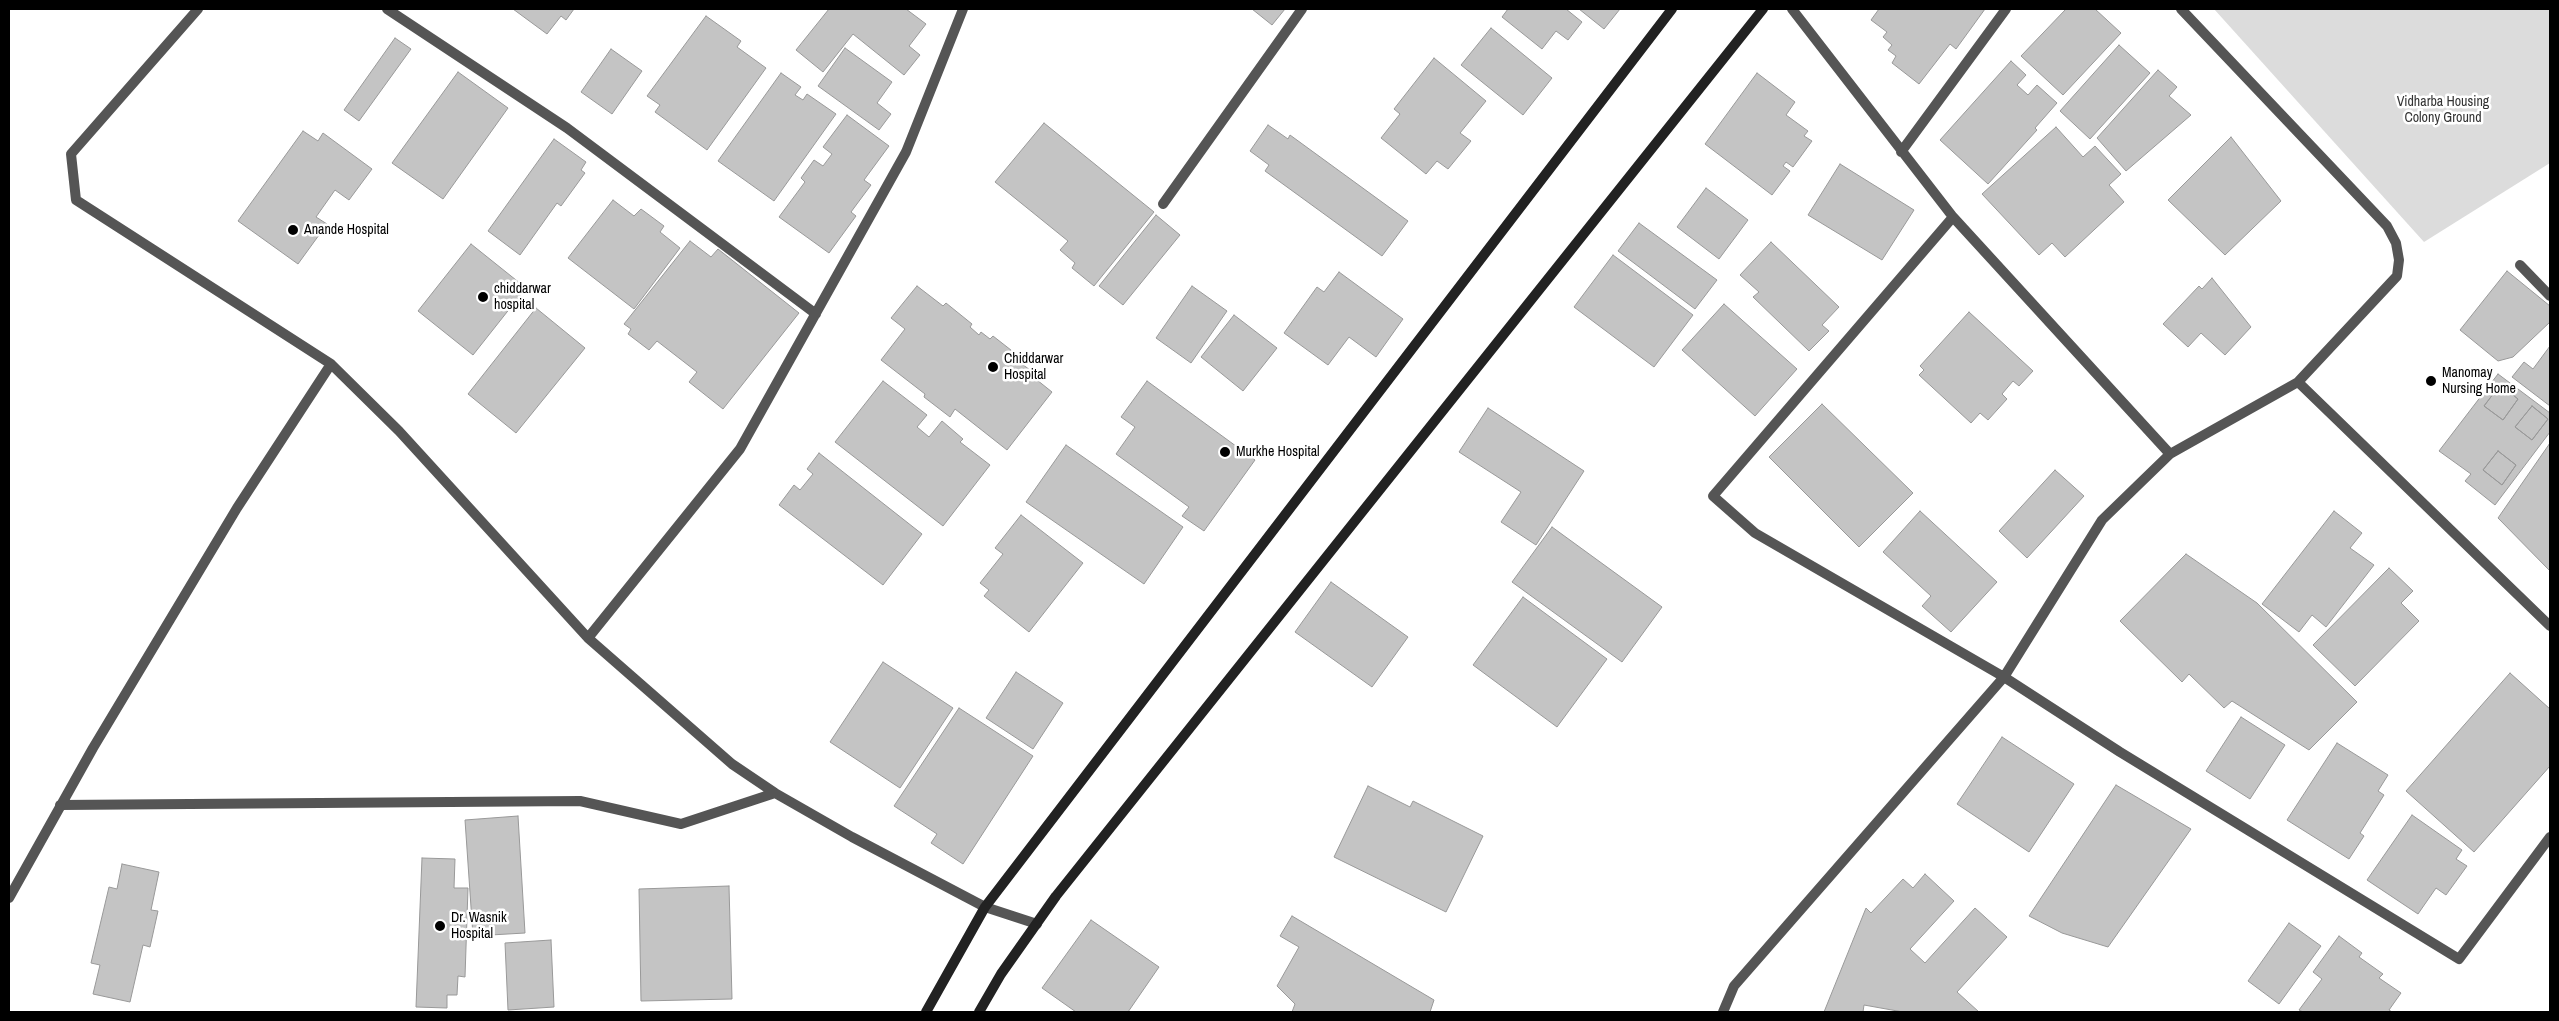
<!DOCTYPE html>
<html>
<head>
<meta charset="utf-8">
<style>
  body { margin:0 }
  #map { position:relative; width:2559px; height:1021px; overflow:hidden; background:#fff; font-family:"Archivo Narrow",sans-serif }
  canvas { display:block }
  .frame { position:absolute; inset:0; border:10px solid #000; pointer-events:none }
</style>
</head>
<body>
<div id="map">
<canvas width="2559" height="1021"></canvas>
<div class="frame"></div>
</div>
<script>
const ctx = document.querySelector('canvas').getContext('2d');
ctx.lineJoin = 'round';
function fill(path, color) { ctx.fillStyle = color; ctx.fill(path, 'evenodd'); }
const poly = rows => new Path2D(rows.map(r => 'M' + r).join(''));
function trace(path, color, width, dash) { ctx.strokeStyle = color; ctx.lineWidth = width; ctx.lineCap = dash ? 'butt' : 'round'; ctx.setLineDash(dash || []); ctx.stroke(path); }
function drawText(font, color, halo, rows, align = 'center') {
  ctx.font = font + ' "Archivo Narrow",sans-serif'; ctx.lineWidth = 5; ctx.setLineDash([]); ctx.textBaseline = 'middle'; ctx.strokeStyle = halo; ctx.fillStyle = color; for (const [text, x, y, turn = 0] of rows) {
    ctx.save(); ctx.translate(x, y); ctx.rotate((+turn || 0) * Math.PI / 180); ctx.textAlign = isNaN(turn) ? turn : align; if (halo) ctx.strokeText(text, 0, 0); ctx.fillText(text, 0, 0); ctx.restore();
  }
}
fill(poly([
  [2214,9,2550,9,2550,163,2424,242]
]), '#dcdcdc');
const building = poly([
  [513,9,574,9,566,20,561,16,547,34,513,9],
  [829,9,906,9,926,24,909,46,920,55,904,75,853,34,823,72,796,50,829,9],
  [1252,9,1285,9,1272,25,1252,9],
  [1508,9,1566,9,1582,22,1568,40,1556,31,1542,49,1502,17,1508,9],
  [1579,9,1620,9,1604,29,1579,9],
  [1879,9,1985,9,1956,49,1950,44,1919,84,1892,63,1896,56,1888,50,1892,45,1883,37,1887,32,1871,20,1879,9],
  [2066,9,2095,9,2121,33,2063,95,2021,56,2066,9],
  [706,16,741,41,737,47,766,68,707,150,655,112,660,105,647,96,706,16],
  [1491,28,1552,78,1523,115,1461,65,1491,28],
  [395,38,411,49,359,121,344,110,395,38],
  [2119,45,2150,73,2090,139,2060,111,2119,45],
  [845,48,892,82,877,103,891,114,879,130,818,86,845,48],
  [611,49,642,71,612,114,581,92,611,49],
  [1434,58,1486,101,1460,133,1471,141,1448,169,1437,161,1426,174,1381,138,1400,114,1394,109,1434,58],
  [2011,61,2026,75,2017,85,2028,95,2037,85,2057,103,2035,128,2037,130,1988,184,1940,140,2011,61],
  [2158,70,2177,87,2169,96,2191,115,2126,171,2097,138,2158,70],
  [458,72,508,108,443,199,392,163,458,72],
  [781,73,801,87,795,95,803,100,807,94,836,114,774,201,718,161,781,73],
  [1757,73,1795,102,1786,115,1808,131,1804,136,1812,141,1793,167,1786,162,1783,166,1790,171,1772,195,1705,144,1757,73],
  [847,115,889,146,864,180,871,185,851,212,856,216,829,253,779,217,805,182,801,178,814,160,823,166,832,154,823,147,847,115],
  [1044,123,1154,212,1094,286,1072,268,1075,263,1060,250,1068,241,995,182,1044,123],
  [1268,125,1288,139,1290,135,1408,221,1382,256,1265,171,1269,165,1250,151,1268,125],
  [2056,127,2083,157,2095,146,2121,174,2109,185,2124,202,2065,257,2052,243,2039,255,1982,194,2056,127],
  [303,131,318,141,323,133,372,169,349,200,335,190,316,217,327,224,298,264,238,221,303,131],
  [2231,137,2281,201,2225,255,2168,200,2231,137],
  [554,139,586,162,581,170,585,173,561,206,557,203,520,255,488,231,554,139],
  [1840,164,1914,210,1882,260,1808,215,1840,164],
  [1706,188,1748,220,1719,259,1677,227,1706,188],
  [613,200,634,216,641,209,664,226,660,232,680,248,634,309,568,258,613,200],
  [1156,215,1180,235,1123,305,1099,286,1156,215],
  [1639,223,1717,280,1695,309,1618,251,1639,223],
  [690,241,711,257,718,249,799,313,723,409,689,382,697,372,657,341,649,350,628,334,631,329,624,324,690,241],
  [1771,242,1839,307,1822,325,1829,331,1809,351,1753,297,1759,292,1740,275,1771,242],
  [471,244,526,288,473,355,418,311,471,244],
  [1613,255,1693,315,1654,367,1574,307,1613,255],
  [2507,271,2550,306,2550,322,2513,357,2498,361,2460,330,2507,271],
  [1339,272,1403,319,1376,357,1349,337,1328,365,1284,333,1317,287,1324,292,1339,272],
  [2212,278,2251,327,2225,355,2201,333,2188,347,2163,324,2199,286,2202,289,2212,278],
  [917,286,943,306,946,303,972,324,970,327,979,335,981,332,990,339,993,336,1016,354,1014,358,1034,373,1032,376,1052,392,1007,450,955,409,950,417,924,397,925,394,881,360,905,329,891,318,917,286],
  [1192,286,1227,311,1191,363,1156,338,1192,286],
  [1724,304,1797,369,1755,416,1682,350,1724,304],
  [536,308,585,348,516,433,468,394,536,308],
  [1969,312,2033,371,2019,386,2013,381,2002,394,2007,399,1988,420,1980,413,1971,423,1919,375,1924,370,1920,366,1969,312],
  [1234,315,1277,348,1243,391,1201,357,1234,315],
  [2550,346,2550,406,2512,377,2524,362,2533,369,2550,346],
  [2498,374,2550,413,2550,432,2495,505,2465,481,2471,474,2439,451,2498,374],
  [2500,385,2518,399,2503,420,2484,406,2500,385],
  [2532,406,2548,419,2532,440,2515,427,2532,406],
  [2498,451,2516,465,2502,485,2483,470,2498,451],
  [883,381,927,415,917,427,929,437,942,421,963,439,960,442,990,465,943,526,835,442,883,381],
  [1147,381,1255,460,1204,531,1182,516,1189,507,1116,454,1135,427,1121,417,1147,381],
  [2500,385,2518,399,2503,420,2484,406,2500,385],
  [1822,404,1913,493,1859,547,1769,457,1822,404],
  [2532,406,2548,419,2532,440,2515,427,2532,406],
  [1488,408,1584,471,1536,545,1501,522,1521,492,1459,452,1488,408],
  [2550,443,2550,571,2498,518,2550,443],
  [1066,445,1183,527,1144,584,1026,502,1066,445],
  [2498,451,2516,465,2502,485,2483,470,2498,451],
  [819,453,922,534,883,585,779,505,794,485,800,490,813,474,807,469,819,453],
  [2055,470,2084,496,2027,558,1999,531,2055,470],
  [1920,511,1997,582,1951,632,1922,606,1931,596,1883,552,1920,511],
  [2334,511,2362,533,2350,548,2374,565,2326,627,2312,615,2299,632,2262,604,2334,511],
  [1021,515,1083,563,1029,632,984,596,989,590,980,583,1003,554,995,548,1021,515],
  [1552,527,1662,607,1622,662,1512,582,1552,527],
  [2186,554,2257,603,2357,702,2309,750,2232,701,2224,708,2189,674,2182,682,2120,621,2186,554],
  [2389,568,2413,591,2401,603,2419,621,2355,686,2313,645,2389,568],
  [1331,582,1408,637,1372,687,1295,632,1331,582],
  [1523,597,1607,659,1557,727,1473,665,1523,597],
  [883,662,953,708,900,788,830,742,883,662],
  [1016,672,1063,703,1033,749,986,718,1016,672],
  [2510,673,2550,709,2550,766,2474,852,2406,791,2510,673],
  [959,708,1033,756,963,864,931,843,937,834,894,806,959,708],
  [2241,717,2285,745,2250,799,2206,771,2241,717],
  [2002,737,2074,784,2029,852,1957,804,2002,737],
  [2337,743,2388,775,2378,791,2384,795,2360,833,2364,836,2349,859,2287,820,2337,743],
  [2116,785,2191,829,2108,947,2062,933,2029,916,2116,785],
  [1368,786,1410,807,1413,801,1483,836,1446,912,1334,857,1368,786],
  [2412,815,2462,850,2456,859,2467,866,2446,895,2436,888,2418,914,2367,880,2412,815],
  [518,816,525,933,473,936,465,820,518,816],
  [422,858,455,859,454,888,468,888,465,977,458,976,457,995,447,995,447,1008,416,1007,422,858],
  [122,864,159,872,151,910,158,911,150,947,143,945,130,1002,93,994,100,965,91,963,109,887,117,889,122,864],
  [1925,874,1954,901,1910,949,1925,963,1975,908,2007,937,1957,992,1979,1012,1903,1012,1864,1005,1863,1012,1824,1012,1866,908,1871,913,1903,879,1913,888,1925,874],
  [729,886,732,999,641,1001,639,889,729,886],
  [1292,916,1434,1000,1430,1012,1292,1012,1295,1004,1277,986,1299,947,1280,936,1292,916],
  [1091,920,1159,967,1128,1012,1076,1012,1042,988,1091,920],
  [2289,923,2321,946,2279,1004,2248,981,2289,923],
  [2339,936,2362,953,2359,957,2383,974,2379,978,2401,993,2389,1010,2392,1012,2303,1012,2299,1010,2322,979,2313,972,2339,936],
  [551,940,554,1007,508,1010,505,943,551,940]
]);
fill(building, '#c4c4c4');
trace(building, '#999', 1);
trace(poly([
  [387,9,567,128,816,314],
  [1792,9,1953,217,2170,454],
  [1901,152,2006,9],
  [1163,204,1302,9],
  [1953,217,1713,496,1755,533,2004,677,2120,752,2459,959,2550,837],
  [2520,265,2550,296],
  [331,364,399,431,588,638,732,764,775,793,852,837,985,907,1037,924],
  [2298,382,2550,626],
  [588,638,740,449,906,152,963,9],
  [60,805,580,801,681,824,775,793],
  [9,898,93,748,237,508,331,364,76,200,71,154,198,9],
  [1723,1012,1734,986,2004,677,2102,520,2170,454,2298,382,2397,276,2399,260,2396,243,2387,226,2181,9]
]), '#555', 10);
trace(poly([
  [926,1012,985,907,1672,9],
  [979,1012,1001,974,1056,896,1763,9]
]), '#222', 10);
for (const [x, y, r, color] of [
  [293,230,6,"#000"],
  [483,297,6,"#000"],
  [993,367,6,"#000"],
  [2431,381,6,"#000"],
  [1225,452,6,"#000"],
  [440,926,6,"#000"]
]) { const dot = new Path2D(); dot.arc(x, y, r, 0, 2 * Math.PI); ctx.fillStyle = color; ctx.fill(dot); trace(dot, '#fff', 2); }
drawText('14px', '#333', '#fff', [
  ["Vidharba Housing",2443,102],
  ["Colony Ground",2443,118]
]);
drawText('14px', '#000', '#fff', [
  ["Anande Hospital",304,230],
  ["chiddarwar",494,289],
  ["hospital",494,305],
  ["Chiddarwar",1004,359],
  ["Hospital",1004,375],
  ["Manomay",2442,373],
  ["Nursing Home",2442,389],
  ["Murkhe Hospital",1236,452],
  ["Dr. Wasnik",451,918],
  ["Hospital",451,934]
], 'left');
</script>
</body>
</html>
